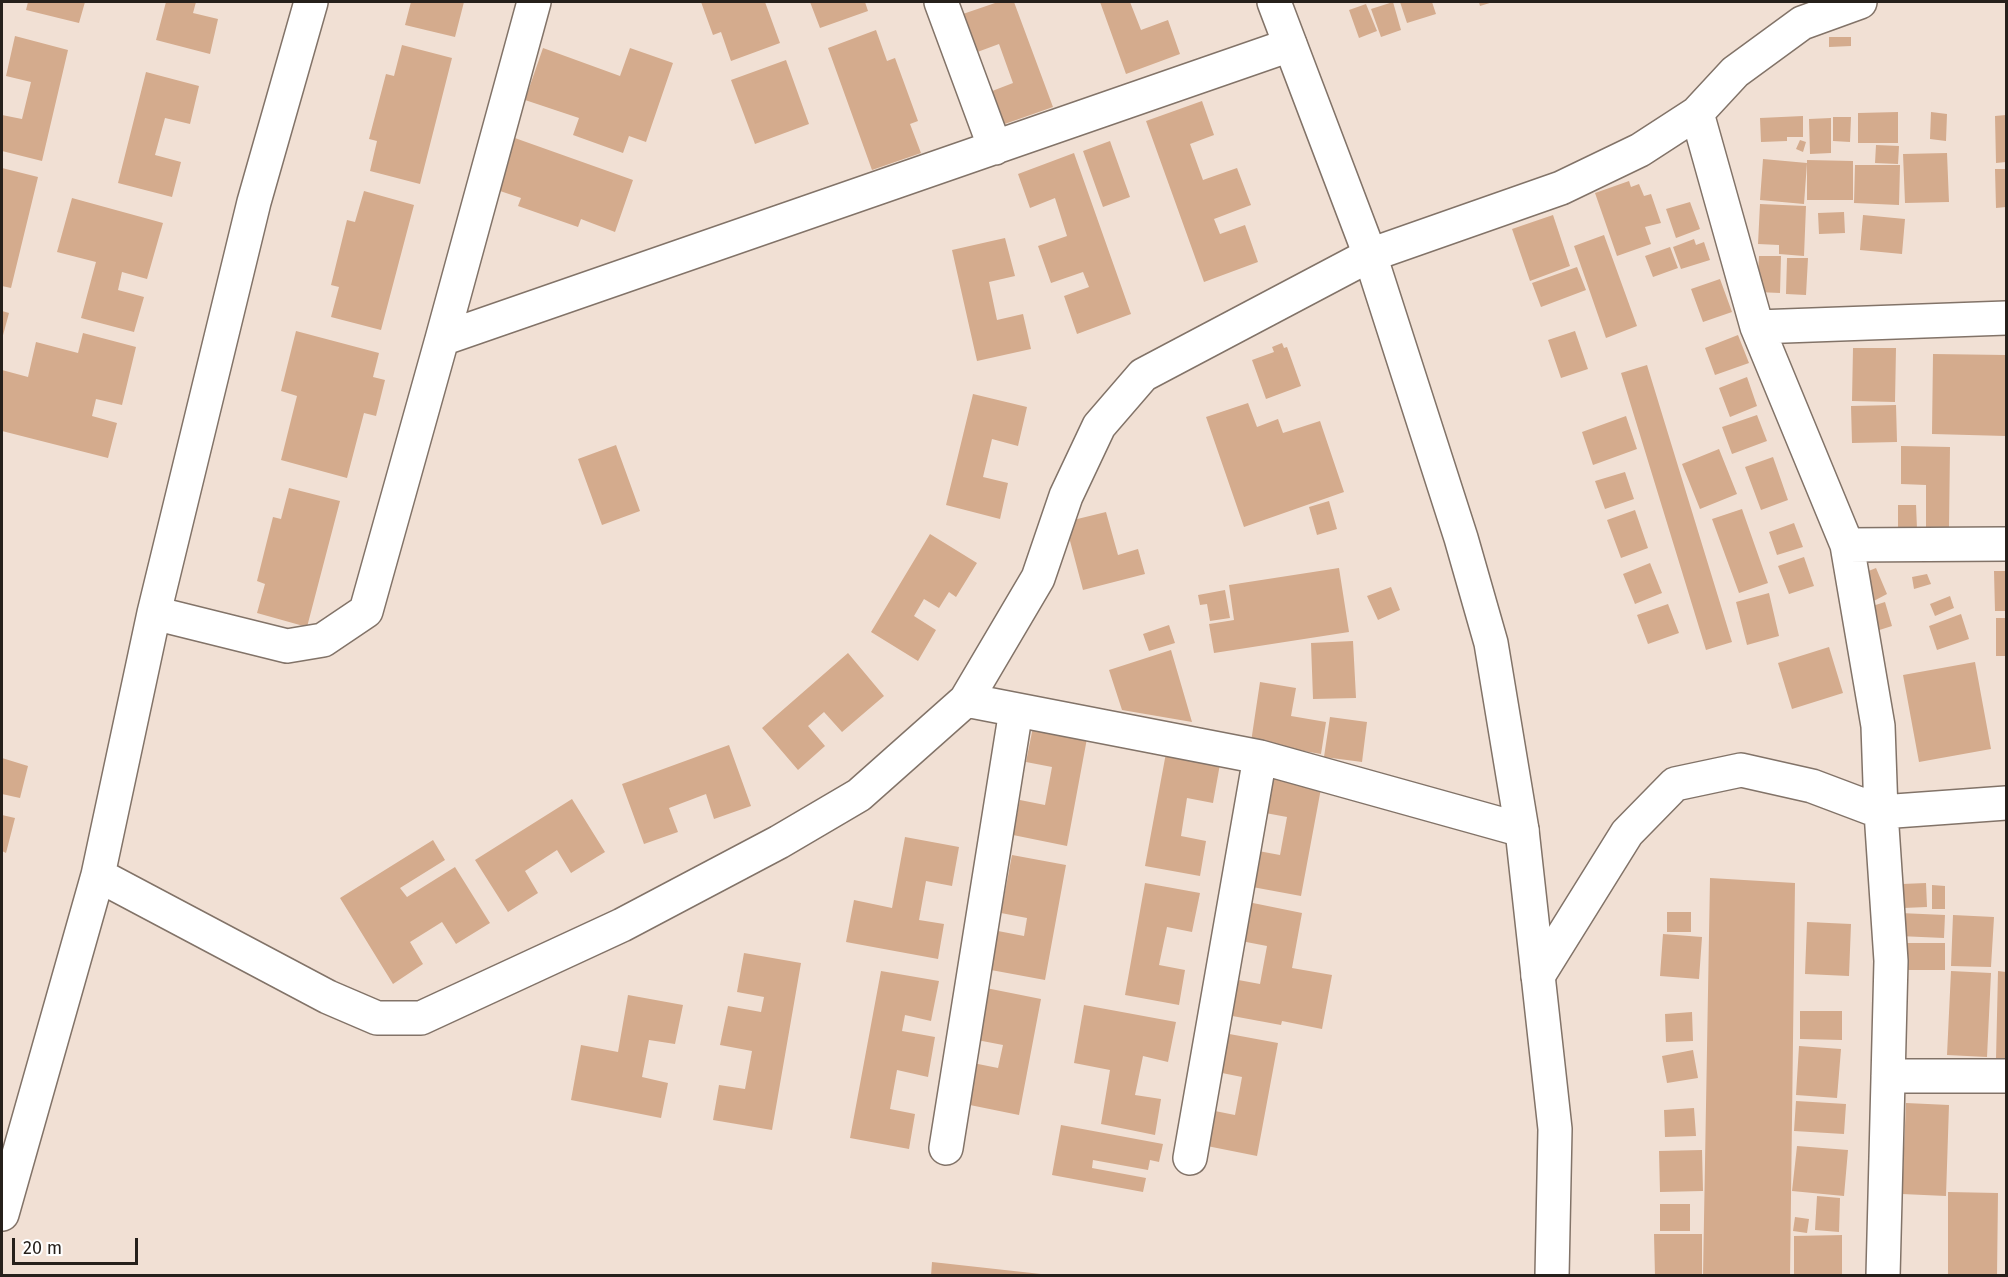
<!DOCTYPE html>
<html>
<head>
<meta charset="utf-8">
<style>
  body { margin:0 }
  #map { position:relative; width:2008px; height:1277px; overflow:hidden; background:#f1e0d4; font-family:"Fira Sans",sans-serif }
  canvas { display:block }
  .frame { position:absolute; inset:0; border:3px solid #26201b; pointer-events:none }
  .scale { position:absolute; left:12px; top:1238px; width:126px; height:27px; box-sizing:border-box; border:3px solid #26201b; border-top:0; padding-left:8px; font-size:18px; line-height:21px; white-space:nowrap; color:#26201b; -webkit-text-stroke:4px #fff; paint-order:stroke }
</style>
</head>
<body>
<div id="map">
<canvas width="2008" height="1277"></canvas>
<div class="frame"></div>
<div class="scale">20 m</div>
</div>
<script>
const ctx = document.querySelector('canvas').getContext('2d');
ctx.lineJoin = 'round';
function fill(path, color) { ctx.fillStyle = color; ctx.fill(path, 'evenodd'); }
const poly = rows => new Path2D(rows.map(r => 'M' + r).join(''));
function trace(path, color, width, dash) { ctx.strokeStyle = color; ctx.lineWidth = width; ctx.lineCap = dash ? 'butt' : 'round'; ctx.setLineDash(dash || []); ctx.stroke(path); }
fill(poly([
  [28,2,85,2,79,23,26,10],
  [166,2,196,2,193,13,218,19,210,54,156,40],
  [411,2,464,2,455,37,405,25],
  [701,2,765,2,780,43,731,61,721,32,713,35],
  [810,2,865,2,868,11,820,28],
  [998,2,1014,2,1053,107,999,126,987,93,1013,83,999,44,972,54,957,16],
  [1100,2,1130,2,1141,30,1168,20,1180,54,1126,74],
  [1393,2,1401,30,1381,37,1371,9],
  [1400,2,1432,2,1436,14,1407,23],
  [1479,2,1493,2,1480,6],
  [1366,4,1377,31,1359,38,1349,10],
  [876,30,887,61,895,58,918,121,910,124,921,153,872,170,828,48],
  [15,36,68,50,42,161,2,151,2,115,22,119,31,82,6,76],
  [1829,37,1851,37,1851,46,1829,47],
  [402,45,452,58,420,184,370,171,377,141,369,139,386,74,394,76],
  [543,48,620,76,630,48,673,63,646,142,629,136,623,153,573,135,579,118,525,100],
  [786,60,809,124,755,144,731,80],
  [146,72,199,86,190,124,165,118,155,155,181,162,172,197,118,183],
  [1202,101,1214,135,1190,144,1203,180,1237,168,1251,205,1214,219,1220,234,1245,225,1258,262,1204,282,1146,121],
  [1898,112,1898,143,1858,143,1858,113],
  [1931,112,1947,114,1946,141,1930,139],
  [2006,115,2006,162,1996,163,1995,116],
  [1803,116,1803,137,1787,137,1787,141,1761,142,1760,118],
  [1833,117,1851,117,1850,142,1833,141],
  [1831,118,1831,153,1810,154,1809,119],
  [512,137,633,180,615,232,581,219,578,227,518,206,521,198,494,189],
  [1800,140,1806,142,1803,152,1796,149],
  [1110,141,1130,197,1103,207,1083,151],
  [1876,145,1899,146,1898,164,1875,163],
  [1074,153,1131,314,1077,334,1064,296,1089,287,1083,272,1051,283,1038,246,1067,236,1055,198,1030,208,1018,174],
  [1947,153,1949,202,1905,203,1903,154],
  [1763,159,1807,163,1804,204,1760,200],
  [1807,160,1853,161,1853,200,1807,200],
  [1855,165,1900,165,1899,205,1854,203],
  [2,168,38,177,11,288,2,286],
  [1995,169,2006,169,2006,207,1996,208],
  [1629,181,1631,187,1639,184,1644,196,1651,194,1661,223,1645,227,1651,244,1617,256,1595,193],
  [364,191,414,205,381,330,331,317,339,287,331,285,347,220,355,222],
  [72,198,163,223,147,279,122,272,118,290,144,297,134,332,81,318,96,262,57,252],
  [1690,202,1700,229,1676,238,1666,209],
  [1760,204,1806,206,1804,256,1779,254,1779,245,1758,244],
  [1844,212,1845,233,1819,234,1818,213],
  [1553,215,1570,266,1530,281,1512,229],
  [1863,215,1905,219,1902,254,1860,250],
  [1604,235,1637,326,1606,338,1574,246],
  [1005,238,1015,276,989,282,997,320,1023,314,1031,349,977,361,952,250],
  [1694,239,1696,245,1704,242,1710,260,1681,269,1673,247],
  [1670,247,1678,268,1653,277,1645,256],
  [1759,256,1781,256,1780,293,1757,292],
  [1787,258,1808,258,1806,295,1786,294],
  [1577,267,1586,290,1541,307,1532,283],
  [1720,279,1732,312,1703,322,1691,289],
  [2,311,9,313,2,339],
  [296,331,379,353,373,377,385,380,376,416,364,413,347,478,281,460,297,396,281,391],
  [1575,331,1588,369,1561,378,1548,340],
  [83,333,136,347,122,405,96,399,92,416,117,423,108,458,2,431,2,370,28,377,36,342,78,353],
  [1738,335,1749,363,1715,375,1705,348],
  [1282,343,1284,348,1287,347,1301,386,1266,399,1252,360,1274,352,1272,347],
  [1853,348,1896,348,1895,402,1852,401],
  [1933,354,2006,355,2006,436,1932,434],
  [1647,365,1732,642,1706,650,1621,373],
  [1747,377,1757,406,1730,417,1719,388],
  [973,394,1027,407,1018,446,992,439,983,477,1008,483,1000,519,946,505],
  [1248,403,1257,427,1278,419,1283,433,1320,421,1344,492,1244,527,1206,417],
  [1896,405,1897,442,1852,443,1851,406],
  [1757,415,1767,441,1732,454,1722,427],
  [1626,416,1637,449,1593,465,1582,432],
  [616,445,640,511,602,525,578,459],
  [1901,446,1950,447,1949,528,1926,528,1926,485,1901,484],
  [1719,449,1737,494,1700,509,1682,464],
  [1773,457,1788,500,1761,510,1745,467],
  [1625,472,1634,499,1605,509,1595,481],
  [289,488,340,501,307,627,257,613,265,584,257,581,273,517,281,519],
  [1329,501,1337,529,1317,535,1309,507],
  [1898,505,1916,505,1917,529,1898,530],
  [1742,509,1768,583,1739,593,1712,519],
  [1635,510,1648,548,1621,558,1607,520],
  [1106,512,1118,555,1138,549,1145,574,1083,590,1065,522],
  [1794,523,1803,547,1777,555,1769,532],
  [930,534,977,563,956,597,949,592,939,608,924,599,914,616,936,630,918,661,871,632],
  [1804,557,1814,586,1789,594,1778,566],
  [1650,563,1662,593,1635,604,1623,574],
  [1339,568,1349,632,1214,653,1209,624,1234,620,1229,585],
  [1876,568,1887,594,1868,604,1856,576],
  [1994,571,2006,571,2006,611,1995,611],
  [1927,574,1931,584,1914,589,1912,577],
  [1391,587,1400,610,1378,620,1367,596],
  [1225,590,1230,618,1210,621,1207,604,1200,605,1198,595],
  [1769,593,1779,636,1747,645,1736,602],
  [1950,596,1954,608,1935,616,1930,604],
  [1885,602,1892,626,1870,633,1863,609],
  [1668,604,1679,633,1648,644,1637,615],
  [1961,614,1969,639,1937,650,1929,626],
  [1996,618,2006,618,2006,656,1996,656],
  [1169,625,1175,643,1149,651,1143,634],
  [1353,641,1356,698,1313,699,1311,643],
  [1829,647,1843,693,1792,709,1778,663],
  [1171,650,1192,722,1122,710,1109,670],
  [848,653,884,696,842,732,824,712,808,726,825,746,798,770,762,728],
  [1975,662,1991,749,1919,762,1903,675],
  [1260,682,1296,688,1291,716,1326,722,1321,754,1251,742],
  [1330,717,1367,722,1362,762,1324,757],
  [1034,722,1088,733,1067,846,1013,835,1020,800,1045,805,1052,767,1026,762],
  [729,745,751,806,714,819,706,794,669,808,678,832,644,844,622,784],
  [1166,753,1220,764,1213,803,1187,798,1181,836,1206,841,1200,876,1145,866],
  [2,758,28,766,20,798,2,794],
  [1268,773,1322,783,1301,896,1247,886,1253,850,1280,855,1287,817,1260,812],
  [572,799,605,852,571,873,557,850,525,871,538,893,508,912,475,860],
  [2,815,15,818,6,853,2,851],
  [905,837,959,847,952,886,926,881,919,920,944,924,938,959,846,942,854,900,892,908],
  [433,840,445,860,400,888,407,897,455,867,490,923,456,944,442,922,410,942,423,964,393,984,340,898],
  [1012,855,1066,865,1045,980,991,970,998,931,1024,936,1027,918,1001,913],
  [1710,878,1795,883,1790,1276,1703,1276],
  [1145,883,1200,893,1192,932,1167,927,1159,965,1185,970,1179,1005,1125,995],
  [1926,883,1927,907,1903,908,1902,884],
  [1932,885,1945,886,1945,909,1932,909],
  [1248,902,1302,913,1292,968,1332,975,1322,1029,1282,1021,1281,1025,1227,1015,1233,979,1260,984,1267,946,1241,941],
  [1667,912,1691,912,1691,932,1667,932],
  [1900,913,1945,915,1944,938,1899,936],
  [1953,915,1994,917,1991,967,1951,966],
  [1807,922,1851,924,1849,976,1805,974],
  [1663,934,1702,937,1699,979,1660,976],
  [1901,943,1945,943,1945,970,1900,970],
  [744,953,801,963,772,1130,713,1120,719,1085,745,1089,752,1051,720,1045,728,1006,761,1012,764,997,737,992],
  [881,971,939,981,931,1021,905,1015,902,1031,935,1037,928,1077,897,1070,890,1109,915,1114,909,1149,850,1138],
  [1951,971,1991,973,1987,1057,1947,1055],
  [1998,971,2006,972,2006,1059,1996,1059],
  [986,988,1041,999,1019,1115,965,1104,973,1063,998,1068,1003,1045,977,1040],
  [628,995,683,1005,675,1044,649,1040,642,1077,668,1083,661,1118,571,1100,581,1045,618,1052],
  [1084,1005,1176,1022,1168,1062,1143,1056,1135,1095,1161,1099,1155,1135,1101,1124,1110,1070,1074,1063],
  [1800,1011,1842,1011,1842,1040,1800,1039],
  [1692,1012,1693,1041,1666,1042,1665,1014],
  [1224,1033,1278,1043,1257,1156,1202,1145,1210,1110,1235,1115,1242,1077,1217,1072],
  [1799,1046,1841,1049,1837,1098,1796,1095],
  [1693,1050,1698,1078,1667,1083,1662,1056],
  [1796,1101,1846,1104,1844,1134,1794,1131],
  [1906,1103,1949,1105,1946,1196,1902,1194],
  [1694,1108,1696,1136,1665,1137,1664,1110],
  [1061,1125,1163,1144,1159,1162,1150,1160,1148,1170,1093,1160,1092,1168,1146,1178,1143,1192,1052,1175],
  [1797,1146,1848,1150,1844,1196,1792,1191],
  [1702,1150,1703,1191,1660,1192,1659,1151],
  [1948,1192,1998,1193,1997,1276,1948,1276],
  [1817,1196,1840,1198,1839,1232,1815,1230],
  [1660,1204,1690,1204,1690,1231,1660,1231],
  [1795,1217,1809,1219,1807,1233,1793,1231],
  [1654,1234,1702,1234,1702,1276,1655,1276],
  [1842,1235,1842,1276,1794,1276,1794,1236],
  [932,1262,1041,1274,1041,1276,931,1276]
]), '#d4ab8d');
const street = poly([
  [941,2,995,148],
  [1697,113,1757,327,1847,545,1878,726,1881,812,1891,961,1883,1276],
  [1757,327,2006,318],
  [442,339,1290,45],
  [1847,545,2006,544],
  [154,613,287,646,323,640,366,611,442,339,534,2],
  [966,700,1260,757,1522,830],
  [98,875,328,997,377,1018,421,1018,622,925,779,842,859,795,966,700,1038,578,1066,496,1099,426,1143,375,1370,255,1561,188,1640,150,1697,113,1735,72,1802,23,1860,2],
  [1538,976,1627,833,1675,784,1741,770,1812,786,1881,812,2006,803],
  [1888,1076,2006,1076],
  [946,1148,1016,710],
  [1190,1158,1260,757],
  [2,1214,98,875,154,613,254,202,311,2]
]);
const secondary = poly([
  [1274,2,1370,255,1461,538,1491,643,1522,830,1555,1129,1552,1276]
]);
trace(street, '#827368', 36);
trace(secondary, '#827368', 36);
trace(street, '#fff', 33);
trace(secondary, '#fff', 33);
</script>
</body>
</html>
